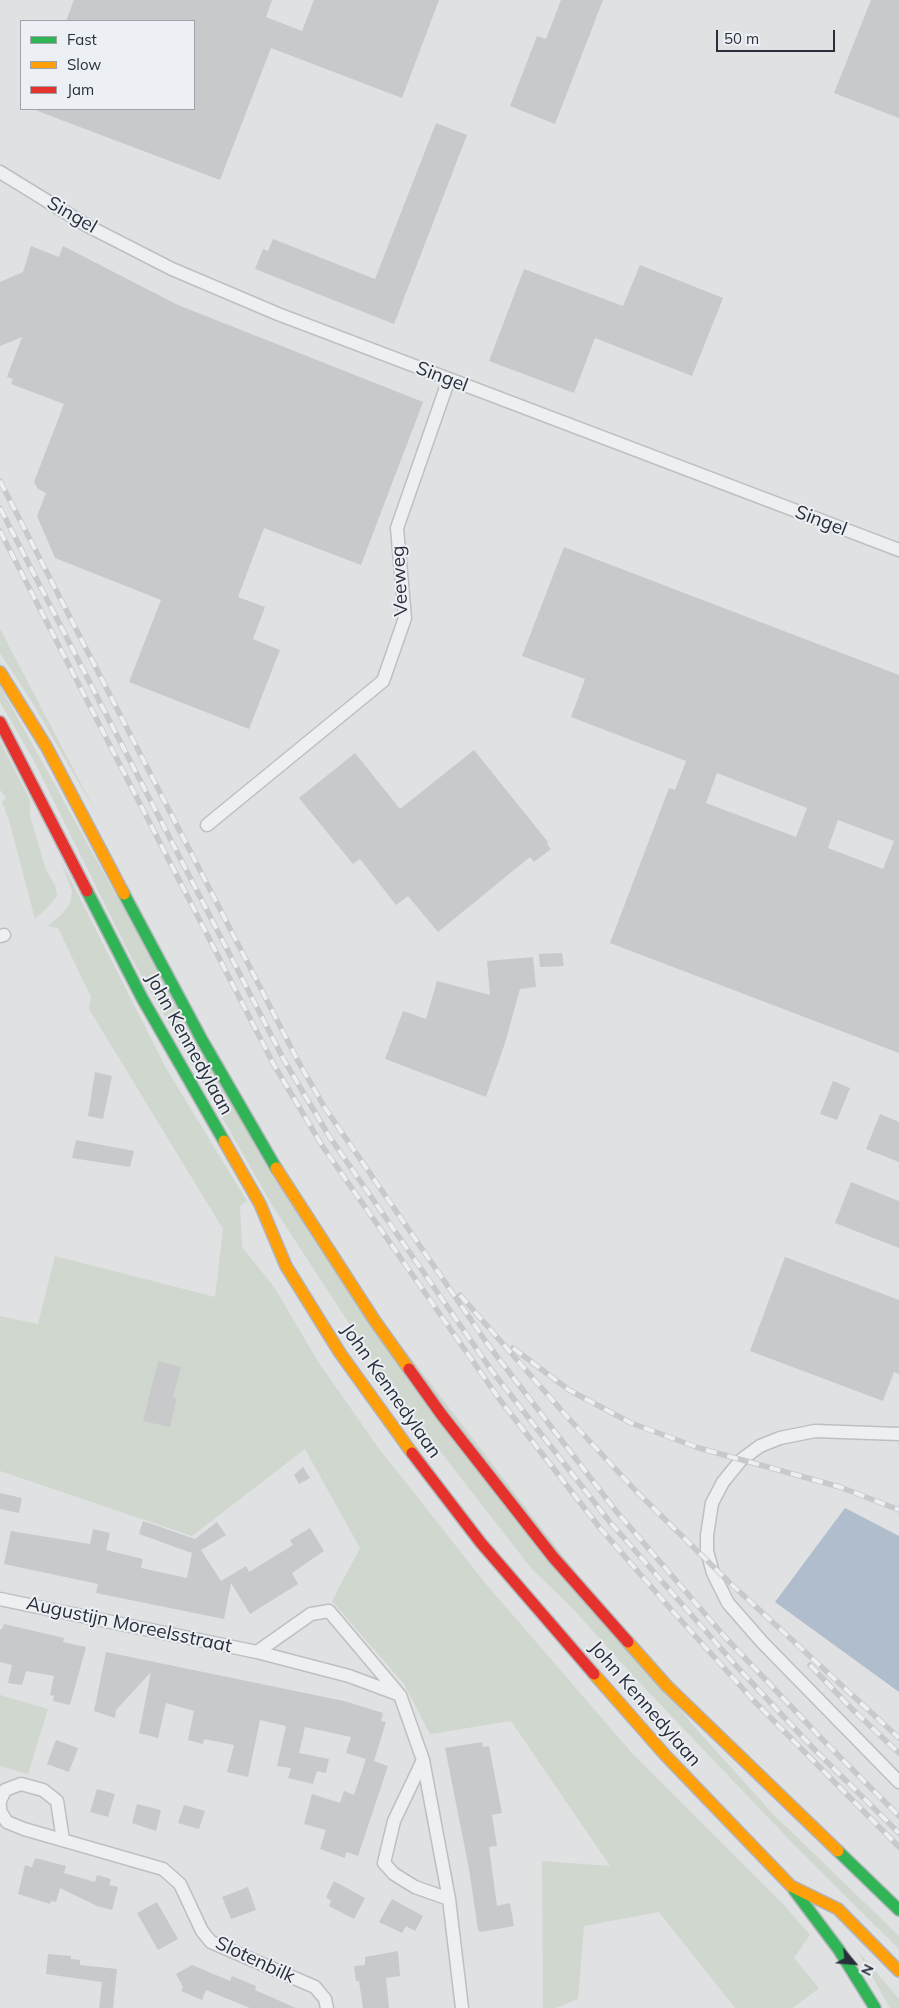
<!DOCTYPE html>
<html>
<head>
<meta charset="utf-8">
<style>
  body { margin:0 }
  #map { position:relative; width:899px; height:2008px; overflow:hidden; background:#dfe1e3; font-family:Mulish,sans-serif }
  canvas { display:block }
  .legend { position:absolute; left:20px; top:20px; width:175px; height:90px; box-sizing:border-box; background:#eceff3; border:1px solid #9ea2a9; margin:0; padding:6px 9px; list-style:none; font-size:15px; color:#282e3a }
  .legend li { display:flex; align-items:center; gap:10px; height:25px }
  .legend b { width:25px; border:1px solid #9ea2a9 }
  .north { position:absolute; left:829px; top:1938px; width:50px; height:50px; -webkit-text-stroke:4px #eceff3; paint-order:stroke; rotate:117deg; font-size:14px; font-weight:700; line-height:20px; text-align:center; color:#282e3a }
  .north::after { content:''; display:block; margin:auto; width:18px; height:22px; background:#282e3a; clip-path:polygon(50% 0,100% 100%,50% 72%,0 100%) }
  .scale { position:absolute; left:716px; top:30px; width:119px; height:22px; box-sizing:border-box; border:2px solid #282e3a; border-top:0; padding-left:6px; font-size:15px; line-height:18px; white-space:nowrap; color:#282e3a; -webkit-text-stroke:4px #eceff3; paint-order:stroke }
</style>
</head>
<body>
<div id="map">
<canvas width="899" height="2008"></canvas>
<ul class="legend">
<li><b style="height:6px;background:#30b455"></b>Fast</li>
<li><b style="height:6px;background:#ff9f0a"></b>Slow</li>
<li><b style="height:6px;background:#e5322d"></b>Jam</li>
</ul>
<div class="north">N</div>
<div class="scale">50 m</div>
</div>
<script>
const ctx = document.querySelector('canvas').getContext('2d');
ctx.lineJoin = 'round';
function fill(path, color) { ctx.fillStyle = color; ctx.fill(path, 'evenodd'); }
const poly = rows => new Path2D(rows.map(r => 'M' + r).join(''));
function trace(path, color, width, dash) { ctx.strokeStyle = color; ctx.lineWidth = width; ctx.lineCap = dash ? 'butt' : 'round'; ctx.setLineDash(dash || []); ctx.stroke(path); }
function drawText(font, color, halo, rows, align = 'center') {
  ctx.font = font + ' Mulish,sans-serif'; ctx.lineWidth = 4; ctx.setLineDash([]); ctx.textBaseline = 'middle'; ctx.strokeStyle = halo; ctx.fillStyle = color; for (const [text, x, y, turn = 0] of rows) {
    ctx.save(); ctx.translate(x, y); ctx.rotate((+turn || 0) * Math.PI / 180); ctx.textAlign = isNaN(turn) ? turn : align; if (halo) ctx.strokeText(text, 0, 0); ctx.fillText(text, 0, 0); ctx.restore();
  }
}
fill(poly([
  [0,628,11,650,97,814,32,702,0,653],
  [0,686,273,1178,691,1723,772,1813,899,1936,899,1949,800,1851,636,1679,575,1611,531,1568,391,1388,272,1205,131,957,34,761,0,702],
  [0,741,30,800,30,816,46,870,55,885,57,896,49,906,35,919,9,820,2,802,6,798,0,790],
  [61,861,167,1070,247,1201,240,1206,242,1247,274,1287,319,1363,377,1446,486,1584,631,1752,783,1904,810,1935,794,1958,819,1988,793,2008,735,2008,659,1912,584,1926,578,1999,556,2008,543,2008,542,1861,610,1866,511,1721,430,1734,404,1684,332,1601,360,1548,305,1449,192,1536,0,1471,0,1316,38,1324,55,1256,215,1297,223,1229,89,1009,91,997,58,928,48,926,63,913,70,904,72,892],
  [0,1695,48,1709,28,1774,0,1766],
  [857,1950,899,1999,899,2008,890,2008]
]), '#d0d7cf');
fill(poly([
  [845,1508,899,1536,899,1692,775,1602]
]), '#afbdcc');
fill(poly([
  [74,0,272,0,266,17,302,31,314,0,439,0,402,98,271,48,220,180,35,110,194,109,194,21,66,21],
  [561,0,603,0,555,124,510,106,537,36,546,39],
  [871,0,899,0,899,118,834,93],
  [436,123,467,135,394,324,255,269,263,249,268,251,273,239,375,279],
  [31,246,59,257,63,246,178,305,423,402,361,565,264,528,238,597,265,607,253,639,280,650,249,729,129,682,161,600,55,558,37,516,46,493,38,489,34,482,64,404,11,384,13,379,7,377,22,337,0,346,0,282,23,272],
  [640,265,723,298,692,376,595,338,574,393,489,361,524,269,623,306],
  [564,547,899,675,899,1053,610,943,669,788,675,790,686,761,571,717,585,679,522,656],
  [717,773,807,808,796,837,706,803],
  [838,820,894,841,883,869,828,848],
  [474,750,548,842,547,844,551,849,534,862,530,857,438,932,408,896,396,905,360,859,353,864,299,798,355,753,400,809],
  [562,953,564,966,540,967,539,954],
  [533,957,536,987,520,989,505,1043,486,1097,385,1059,403,1011,426,1019,437,981,490,995,487,961],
  [95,1072,112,1076,103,1119,88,1116],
  [833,1081,850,1088,837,1120,820,1114],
  [880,1114,899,1122,899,1162,866,1149],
  [76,1140,134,1151,130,1167,72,1158],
  [851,1182,899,1201,899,1248,835,1223],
  [785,1257,899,1300,899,1374,894,1372,883,1401,750,1351],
  [158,1361,181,1367,173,1397,177,1398,170,1427,143,1421],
  [303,1467,310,1478,299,1484,294,1475],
  [0,1493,22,1498,19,1513,0,1509],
  [143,1521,195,1539,217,1522,226,1535,201,1550,221,1581,246,1566,249,1572,293,1545,290,1540,310,1528,324,1551,292,1573,298,1584,250,1614,231,1583,224,1619,96,1593,98,1584,4,1564,11,1531,90,1544,93,1529,110,1533,106,1550,143,1559,141,1568,187,1578,192,1553,139,1534],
  [4,1624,64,1638,63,1642,86,1647,70,1705,53,1701,54,1696,50,1695,54,1676,26,1671,22,1685,8,1683,12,1665,0,1662,0,1629,2,1629],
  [106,1652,344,1701,383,1713,381,1721,386,1722,374,1761,388,1766,358,1856,346,1852,345,1858,320,1849,326,1830,304,1824,312,1794,340,1803,344,1791,354,1795,366,1759,346,1753,351,1737,305,1727,299,1753,329,1759,326,1773,317,1771,313,1784,288,1778,291,1768,277,1766,286,1726,260,1720,248,1777,227,1772,234,1745,204,1739,203,1744,188,1740,194,1711,166,1703,158,1738,139,1733,151,1672,116,1710,115,1718,94,1711],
  [56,1740,78,1748,69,1772,47,1764],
  [482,1742,483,1747,489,1746,502,1813,492,1815,497,1846,489,1847,497,1906,510,1903,514,1926,480,1932,478,1930,469,1869,445,1748],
  [97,1789,115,1794,108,1817,90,1812],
  [137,1804,161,1810,156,1831,132,1823],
  [184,1805,205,1811,199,1829,178,1823],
  [35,1858,66,1866,64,1873,95,1882,97,1875,111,1879,109,1885,118,1887,112,1910,97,1906,60,1888,56,1902,51,1901,50,1904,18,1894,25,1865,32,1867],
  [334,1881,365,1898,354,1919,329,1906,331,1901,326,1897],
  [248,1887,256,1910,231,1919,222,1897],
  [392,1899,423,1916,415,1931,406,1926,402,1933,379,1922],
  [157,1902,178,1939,158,1950,137,1913],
  [398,1951,400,1976,386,1978,389,2008,363,2008,359,1981,356,1981,354,1966,365,1965,365,1957],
  [48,1954,71,1956,71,1959,80,1960,80,1965,117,1969,113,2008,99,2008,102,1982,46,1974],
  [192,1965,230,1981,232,1976,256,1986,255,1990,296,2008,250,2008,206,1990,202,2000,181,1991,183,1987,176,1974]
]), '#c7c9cb');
const street = poly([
  [0,172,86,225,172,269,278,314,899,550],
  [207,825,383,681,405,618,397,528,449,379],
  [0,936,4,935],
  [899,1434,815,1431,780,1438,760,1446,741,1460,723,1482,712,1503,707,1535,707,1551,713,1573,728,1603,762,1642,899,1782],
  [0,1599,257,1652,349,1676,400,1695,423,1760,449,1899,462,2008],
  [257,1652,311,1614,329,1611,398,1693],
  [423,1760,394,1821,384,1863,394,1874,415,1887,449,1899],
  [0,1801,5,1790,21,1784,43,1790,57,1801,63,1840],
  [0,1806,0,1811,7,1822,24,1829,163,1869,180,1884,202,1931,211,1942,315,1987,325,1999,327,2008]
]);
const fast = poly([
  [87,891,142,998,224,1141],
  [124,894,202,1040,276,1168],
  [838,1851,899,1910],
  [794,1890,839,1950,875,2008]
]);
const slow = poly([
  [0,672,46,746,124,894],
  [224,1141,260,1204,286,1266,340,1353,412,1453],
  [276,1168,375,1321,409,1369],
  [628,1642,667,1686,838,1851],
  [594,1674,666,1756,791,1886,838,1909,899,1971]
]);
const jam = poly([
  [0,722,87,891],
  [409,1369,441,1414,553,1557,628,1642],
  [412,1453,481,1543,594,1674]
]);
trace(street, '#bdbfc1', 15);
trace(fast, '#b1b4b8', 14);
trace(slow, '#b1b4b8', 14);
trace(jam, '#b1b4b8', 14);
trace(street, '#eeeff0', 12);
trace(fast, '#30b455', 11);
trace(slow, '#ff9f0a', 11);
trace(jam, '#e5322d', 11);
const rail = poly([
  [0,481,298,1061,325,1108,489,1346,616,1511,725,1637,822,1739,899,1816],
  [0,508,284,1060,329,1136,492,1371,609,1521,739,1669,814,1749,899,1833],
  [0,531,274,1065,323,1147,500,1400,600,1528,668,1606,754,1701,899,1847],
  [460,1295,570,1420,635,1490,730,1583,899,1738],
  [513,1348,569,1390,631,1423,699,1448,840,1487,899,1510],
  [810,1665,852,1709,899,1753]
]);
trace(rail, '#c7c9cb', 5.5);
trace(rail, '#eceff3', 4, [11]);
drawText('19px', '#282e3a', '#eceff3', [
  ["Singel",72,215,30],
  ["Singel",442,377,21],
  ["Singel",821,521,21],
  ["Veeweg",400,581,-93],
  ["John Kennedylaan",189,1044,61],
  ["John Kennedylaan",391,1391,55],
  ["Augustijn Moreelsstraat",129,1625,12],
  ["John Kennedylaan",645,1704,49],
  ["Slotenbilk",255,1960,25]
]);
</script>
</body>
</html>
